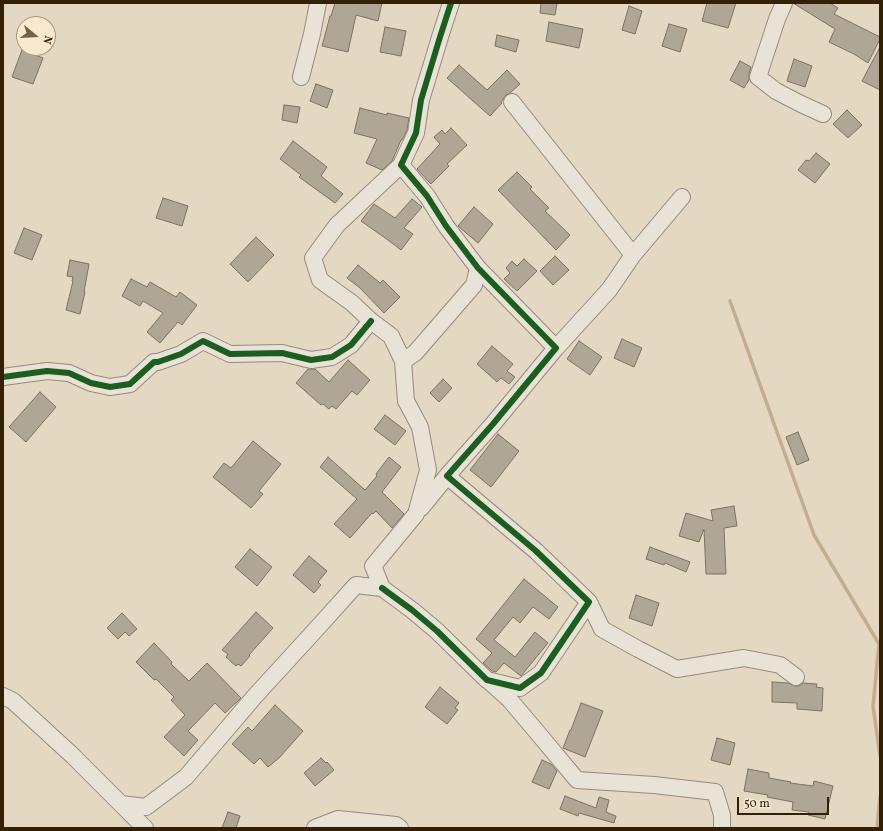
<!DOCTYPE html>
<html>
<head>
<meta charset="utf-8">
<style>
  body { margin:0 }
  #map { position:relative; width:883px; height:831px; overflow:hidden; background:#e5d8c2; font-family:Vollkorn,serif }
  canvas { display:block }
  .frame { position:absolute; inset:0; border:4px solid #322107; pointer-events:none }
  .north { position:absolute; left:16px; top:16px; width:40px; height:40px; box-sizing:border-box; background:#f7e8ce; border:1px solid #a8987e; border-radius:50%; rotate:108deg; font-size:11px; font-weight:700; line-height:16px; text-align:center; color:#322107 }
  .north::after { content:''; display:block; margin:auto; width:14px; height:18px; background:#716148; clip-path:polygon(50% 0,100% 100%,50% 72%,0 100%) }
  .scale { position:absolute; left:737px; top:797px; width:92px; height:18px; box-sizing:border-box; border:2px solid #322107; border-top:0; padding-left:5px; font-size:12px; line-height:14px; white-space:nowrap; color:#322107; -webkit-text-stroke:3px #f7e8ce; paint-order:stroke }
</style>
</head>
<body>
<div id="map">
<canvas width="883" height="831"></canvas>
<div class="frame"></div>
<div class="north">N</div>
<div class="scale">50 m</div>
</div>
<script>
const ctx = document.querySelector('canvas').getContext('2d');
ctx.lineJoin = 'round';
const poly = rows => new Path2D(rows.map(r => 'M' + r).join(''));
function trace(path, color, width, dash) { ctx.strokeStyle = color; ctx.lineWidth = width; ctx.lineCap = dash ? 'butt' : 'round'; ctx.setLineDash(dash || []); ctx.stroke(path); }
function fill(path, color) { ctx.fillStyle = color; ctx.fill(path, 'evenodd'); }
trace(poly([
  [730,301,814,535,879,644,873,706,880,756],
  [877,828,880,797]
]), '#c1ae8f', 3.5);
const building = poly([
  [335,3,382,3,378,21,356,15,348,52,322,46,330,16,331,16,335,3],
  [541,3,557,3,555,15,540,13,541,3],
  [707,3,736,3,728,28,702,21,707,3],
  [793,3,830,3,838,8,834,14,880,37,880,39,868,63,854,54,829,42,835,29,793,3],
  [629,6,642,11,635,34,622,30,629,6],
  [549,22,583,29,579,48,546,41,549,22],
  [669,24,687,29,680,52,662,46,669,24],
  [385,27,406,31,401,56,380,52,385,27],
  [497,35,519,40,516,52,495,46,497,35],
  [880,47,880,90,862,81,880,47],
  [22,50,43,58,33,84,12,77,22,50],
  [794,59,812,66,805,87,787,81,794,59],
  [740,61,751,67,749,74,749,80,744,88,730,80,740,61],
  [459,65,487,90,507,70,520,84,510,93,506,95,501,102,502,103,490,116,447,78,459,65],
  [316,84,333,90,327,108,310,101,316,84],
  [284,105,300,107,297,123,282,120,284,105],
  [360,108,387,115,387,113,409,118,407,130,402,140,401,140,392,161,382,170,366,163,377,139,354,133,360,108],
  [847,110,862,125,848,138,833,124,847,110],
  [451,128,467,145,447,164,449,166,431,184,417,169,440,144,434,137,442,130,445,134,451,128],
  [293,141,327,167,321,176,343,194,335,203,299,177,301,175,280,159,293,141],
  [816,153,830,164,815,183,798,170,806,160,809,161,816,153],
  [517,172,532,187,530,189,549,208,545,211,570,235,556,250,498,190,517,172],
  [163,198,188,206,182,226,156,218,163,198],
  [412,199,422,207,404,228,413,234,401,250,388,240,361,221,374,204,395,218,412,199],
  [474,207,493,224,478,243,458,226,474,207],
  [24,228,42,235,32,260,14,253,24,228],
  [256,237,274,255,248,282,230,264,256,237],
  [555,256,569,270,553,285,540,271,555,256],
  [524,259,537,271,517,291,504,279,510,273,506,268,512,261,517,266,524,259],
  [70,260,89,264,84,292,85,292,80,314,66,310,73,281,72,281,73,277,67,276,70,260],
  [358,265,380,283,383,280,400,297,384,313,360,288,347,278,358,265],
  [131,279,147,287,150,282,176,297,180,292,197,305,182,325,178,322,160,343,147,332,163,313,143,301,140,306,122,296,131,279],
  [622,339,642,348,634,367,614,358,622,339],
  [579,341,602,357,590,375,567,359,579,341],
  [492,346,513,364,507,371,515,377,509,384,501,378,497,382,477,364,492,346],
  [348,360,370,380,357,395,352,391,336,409,332,406,329,409,323,404,321,405,296,383,308,369,315,369,329,382,348,360],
  [443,379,452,388,439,402,430,393,443,379],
  [40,392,56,407,26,442,9,427,40,392],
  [385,415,406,431,395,445,374,429,385,415],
  [798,432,809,460,797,465,786,437,798,432],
  [498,434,519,451,491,487,470,470,498,434],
  [253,441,281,464,259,491,263,494,251,508,213,477,224,463,231,468,253,441],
  [328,457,365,490,377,476,376,474,389,457,401,467,382,492,404,514,392,528,376,511,373,514,372,513,350,538,334,524,357,499,320,467,328,457],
  [734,506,737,526,724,528,726,574,706,574,704,529,699,542,679,536,686,513,713,521,711,510,734,506],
  [650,547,690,562,686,572,665,563,664,565,646,559,650,547],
  [250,549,272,567,257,586,235,567,250,549],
  [309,556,327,571,318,582,321,585,314,593,293,575,309,556],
  [524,579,558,607,549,619,533,607,520,623,513,617,494,640,515,657,535,632,548,643,521,676,504,663,496,672,492,671,483,663,492,653,476,639,524,579],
  [636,595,659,603,652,626,629,618,636,595],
  [256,612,273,628,249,655,250,656,241,666,238,664,236,666,226,657,228,654,222,650,256,612],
  [122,613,137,629,129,636,125,632,118,639,107,628,122,613],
  [154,643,172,662,171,664,189,681,207,663,241,698,225,713,215,703,188,731,198,740,184,756,164,737,185,715,171,700,174,697,156,679,154,680,136,662,154,643],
  [772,682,788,683,795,686,799,686,803,683,817,684,816,687,823,688,822,711,797,709,797,703,772,702,772,682],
  [440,687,459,703,455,708,458,710,447,724,425,707,440,687],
  [581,703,603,711,585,757,563,748,570,730,571,730,581,703],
  [275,705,303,731,279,758,268,767,260,758,254,764,232,744,248,727,252,731,275,705],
  [717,738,735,743,730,765,711,760,717,738],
  [321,758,326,763,327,762,334,770,315,786,304,773,321,758],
  [542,760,551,764,557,771,549,789,532,782,542,760],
  [748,769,769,773,769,778,791,782,790,783,813,786,814,781,833,786,825,819,808,815,809,812,792,810,793,802,767,797,768,795,744,791,748,769],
  [565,796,596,808,599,797,609,800,606,812,616,816,614,823,579,813,578,816,560,809,565,796],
  [228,812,240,816,236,828,222,828,228,812]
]);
fill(building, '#b0a696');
trace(building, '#7b7263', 1);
const minor = poly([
  [784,3,777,19,758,77,776,91,799,103,823,114],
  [301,77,312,34,318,3],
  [512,102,633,255],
  [401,165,337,225,313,258,320,280,352,303,371,321,391,336,403,361],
  [556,348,609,290,633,255,682,197],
  [3,377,47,371,69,373,91,383,110,387,130,384,154,362,158,362,181,354,203,341,230,354,282,353,311,360,332,357,351,345,371,321],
  [421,508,447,476],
  [382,588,412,610,437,631,487,680,520,688,541,673,589,602,536,551,447,476,493,424,556,348,478,268,446,226,427,196,401,165,416,133,421,100,440,37,451,3],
  [589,602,602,629,638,649,677,669,744,658,780,665,796,677],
  [490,682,509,699,542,738,577,780,654,785,715,792,722,815,722,828],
  [3,696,13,701,73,756,121,804,146,807,186,777,255,696,320,625,356,585,382,588,373,566,416,514,428,470,420,427,406,401,403,361,415,353,474,285,478,268],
  [121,804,145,828],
  [315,828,338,819,396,825,400,828]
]);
trace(minor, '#948b7c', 18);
trace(minor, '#e9e2d7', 16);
trace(poly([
  [3,377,47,371,69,373,91,383,110,387,130,384,154,362,158,362,181,354,203,341,230,354,282,353,311,360,332,357,351,345,371,321],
  [382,588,412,610,437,631,487,680,520,688,541,673,589,602,536,551,447,476,493,424,556,348,478,268,446,226,427,196,401,165,416,133,421,100,440,37,451,3]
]), '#1b5e20', 6);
</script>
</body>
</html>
